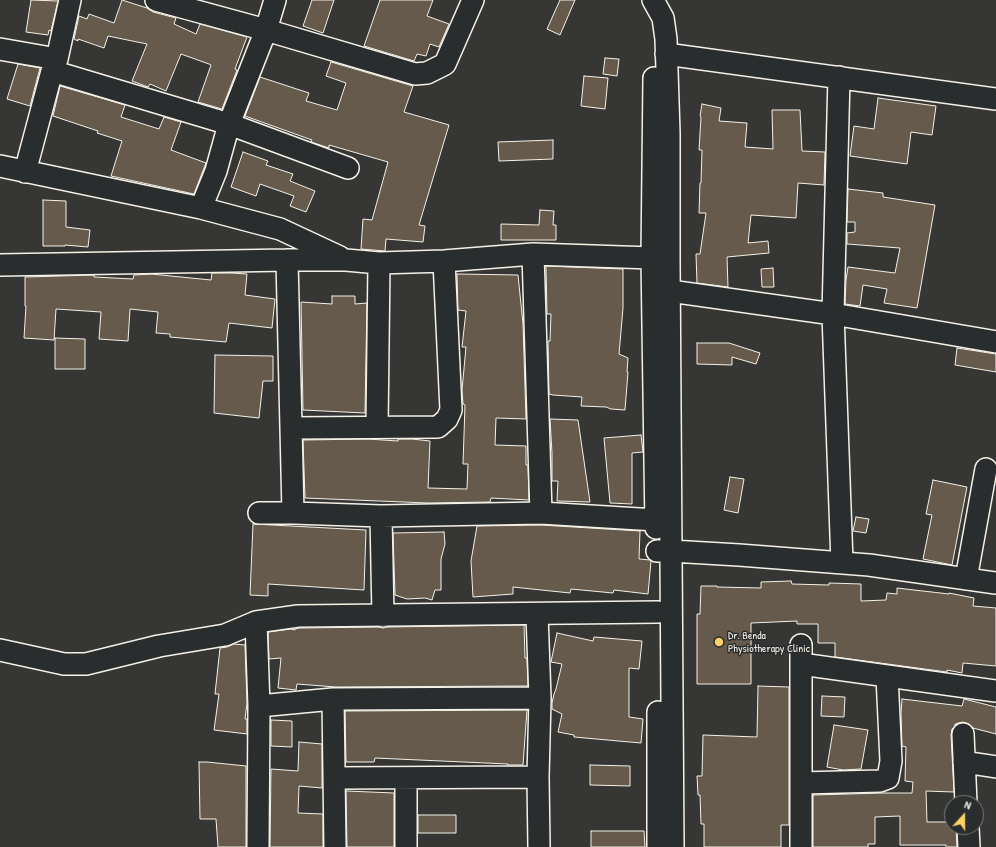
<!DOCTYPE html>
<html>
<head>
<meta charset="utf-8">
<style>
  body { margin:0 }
  #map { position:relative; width:996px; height:847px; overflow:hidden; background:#363634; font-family:"Patrick Hand",sans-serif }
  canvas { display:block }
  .north { position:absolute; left:944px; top:795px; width:40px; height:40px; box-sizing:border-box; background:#2a2d2e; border:1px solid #7b7b78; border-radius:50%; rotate:21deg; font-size:11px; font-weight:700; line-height:16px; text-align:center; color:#f4f1e8 }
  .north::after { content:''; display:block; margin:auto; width:14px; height:18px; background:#ffd166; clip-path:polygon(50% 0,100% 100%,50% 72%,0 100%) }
</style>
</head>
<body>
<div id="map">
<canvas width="996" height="847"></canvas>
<div class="north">N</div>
</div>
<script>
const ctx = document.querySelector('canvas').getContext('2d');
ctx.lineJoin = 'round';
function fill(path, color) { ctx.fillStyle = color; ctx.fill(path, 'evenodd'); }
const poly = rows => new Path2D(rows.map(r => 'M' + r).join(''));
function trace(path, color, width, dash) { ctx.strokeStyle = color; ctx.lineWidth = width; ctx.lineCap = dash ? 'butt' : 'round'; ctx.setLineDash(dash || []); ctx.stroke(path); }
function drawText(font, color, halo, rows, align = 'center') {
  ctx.font = font + ' "Patrick Hand",sans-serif'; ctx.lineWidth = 3; ctx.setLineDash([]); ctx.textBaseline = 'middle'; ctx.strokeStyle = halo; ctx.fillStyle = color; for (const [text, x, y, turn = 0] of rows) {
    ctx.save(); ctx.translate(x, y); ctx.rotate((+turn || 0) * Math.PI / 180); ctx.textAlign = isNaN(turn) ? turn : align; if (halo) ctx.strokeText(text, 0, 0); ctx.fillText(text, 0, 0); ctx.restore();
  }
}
const building = poly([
  [31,0,58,1,51,31,49,30,48,35,26,32,31,0],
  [122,0,147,8,153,12,176,18,174,24,196,34,200,24,247,37,235,69,237,70,222,109,198,102,211,65,209,64,181,54,166,91,150,84,148,87,132,81,147,44,108,36,104,48,78,39,78,41,74,39,79,16,87,19,89,14,114,23,122,0],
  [312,0,334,0,323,33,303,26,312,0],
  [380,0,433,0,427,16,449,24,439,47,430,44,426,56,417,54,414,61,364,46,380,0],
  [560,0,575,0,560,35,547,29,560,0],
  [605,58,619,59,617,76,603,74,605,58],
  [331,62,413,86,404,112,449,125,419,225,425,226,423,242,386,239,385,251,361,249,363,219,372,220,388,162,329,145,329,148,311,142,312,140,245,116,260,77,309,93,306,101,337,110,346,83,326,76,331,62],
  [18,64,40,68,30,106,7,99,18,64],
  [584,76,608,78,605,109,581,106,584,76],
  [60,86,125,105,121,117,159,129,164,117,181,122,171,150,206,163,194,194,111,176,122,141,97,133,98,131,53,116,60,86],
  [878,98,936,106,932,135,911,132,907,164,850,156,854,126,874,129,878,98],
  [702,104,721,108,719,121,747,123,745,147,773,149,772,110,800,110,802,151,825,152,824,185,798,183,796,218,751,215,748,243,768,241,769,253,727,257,728,287,697,283,696,254,700,254,706,213,699,213,700,183,701,183,702,150,699,150,701,117,700,116,702,104],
  [553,140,553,159,499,161,498,142,553,140],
  [243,152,268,161,266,165,293,174,290,181,315,191,306,212,290,206,294,196,260,184,256,196,231,187,243,152],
  [848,189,883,193,883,197,935,205,917,308,884,303,887,289,863,285,860,306,845,304,846,280,848,267,895,273,900,248,847,244,847,233,855,232,855,222,847,222,848,189],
  [43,200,66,201,66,227,90,230,88,247,65,245,65,246,43,246,43,200],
  [540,210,554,211,553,225,556,225,556,240,501,240,501,224,539,225,540,210],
  [546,266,623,269,623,308,619,354,628,358,627,372,628,372,625,410,611,409,606,407,581,406,582,397,553,395,549,394,548,341,550,341,551,314,547,314,546,266],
  [773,268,774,287,762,287,761,269,773,268],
  [212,273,231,273,247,274,245,295,275,299,272,328,229,323,226,342,170,337,170,334,156,333,158,312,130,309,128,341,99,339,101,312,56,309,54,340,24,338,26,306,25,306,25,277,94,275,94,277,133,279,134,275,151,274,211,280,212,273],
  [457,274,518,275,523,324,526,419,496,418,495,445,526,446,526,465,528,465,529,500,491,498,490,502,428,503,305,498,303,440,368,439,398,441,398,439,412,439,430,441,428,488,467,489,468,464,463,464,465,405,463,404,462,390,466,347,462,347,466,311,458,310,457,274],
  [332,296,355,296,355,304,367,303,365,413,303,410,301,302,332,304,332,296],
  [55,338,85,339,85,369,55,369,55,338],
  [697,343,729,343,760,353,756,364,732,357,732,365,697,364,697,343],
  [957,348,996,354,996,372,955,365,957,348],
  [215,355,273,356,273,381,263,381,259,418,214,413,215,355],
  [550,419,578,420,590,502,557,501,558,481,552,481,552,453,550,419],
  [641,435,643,452,632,453,632,504,610,503,604,438,641,435],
  [730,477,744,479,738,513,724,510,730,477],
  [933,480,967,487,952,565,923,559,932,515,926,514,933,480],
  [856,517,869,519,866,533,853,531,856,517],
  [253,524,366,530,364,590,268,584,268,596,250,595,253,524],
  [541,525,640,531,639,559,650,560,651,561,648,594,614,590,613,593,571,589,570,593,513,587,513,594,473,597,471,561,477,526,541,525],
  [444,532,445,544,441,559,441,590,435,590,432,600,425,598,407,599,395,595,393,533,444,532],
  [791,581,792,584,829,585,829,583,861,584,861,601,886,600,887,593,897,594,897,588,949,594,949,593,974,598,973,606,996,608,996,666,963,663,962,673,947,670,947,672,835,657,835,643,818,643,818,624,797,624,797,621,751,623,751,684,697,684,697,614,700,614,701,586,717,586,717,587,761,588,761,582,791,581],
  [524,625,525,658,527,658,528,686,336,687,297,684,296,690,278,688,281,658,269,659,268,632,291,629,295,630,295,629,299,628,379,627,383,628,387,627,524,625],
  [557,633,593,641,594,637,642,641,639,669,629,668,629,717,643,719,641,743,574,737,574,735,558,732,562,714,552,709,552,703,554,694,556,689,562,664,551,662,557,633],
  [234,644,245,645,247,703,245,719,247,719,247,734,214,730,219,694,215,694,220,648,227,647,234,644],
  [758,686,789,687,789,825,781,825,781,847,704,847,704,824,701,824,700,795,698,795,697,776,702,776,703,735,757,737,758,686],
  [822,696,845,697,844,717,821,716,822,696],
  [902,699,962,706,964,699,996,707,996,734,973,728,969,724,963,722,955,724,955,726,952,729,951,735,954,792,926,791,927,822,952,822,952,827,956,827,957,847,946,847,946,845,900,845,900,816,875,817,875,844,868,844,868,847,813,847,813,795,883,793,912,793,913,782,905,781,906,747,902,746,901,713,902,699],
  [527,710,523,765,508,765,508,764,375,758,374,762,346,762,345,711,527,710],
  [271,720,292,721,292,747,271,746,271,720],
  [834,725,868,730,861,769,843,770,827,767,834,725],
  [299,742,322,744,322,788,299,786,298,813,323,814,323,847,270,847,271,769,298,771,299,742],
  [199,762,207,762,246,766,246,847,218,847,216,819,200,819,199,762],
  [590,765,630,766,630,786,590,785,590,765],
  [346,791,394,793,394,847,347,847,346,791],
  [418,815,456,815,456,833,418,833,418,815],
  [591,831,644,831,645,847,591,847,591,831]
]);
fill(building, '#655a4c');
trace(building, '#f4f1e8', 1);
const minor = poly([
  [156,0,266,30,415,74,427,73,445,64,473,0],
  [653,0,663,18,666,39,669,133,669,261,673,847],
  [0,49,57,59],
  [666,54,996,99],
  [52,71,229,124,348,168],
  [839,77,833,314,842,563],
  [654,78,652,258,656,528],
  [0,166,201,208,280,229,340,257],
  [25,172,52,71,57,59,70,0],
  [201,208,216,171,229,124,266,30,275,0],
  [533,254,541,513],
  [287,260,291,428],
  [0,265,287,260,346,260,379,263,444,261,533,254,652,258,665,260],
  [670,291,833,314,996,342],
  [377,427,379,263],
  [259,513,293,513,381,516,541,513,656,520],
  [293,513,291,428,438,427,447,419,451,410,444,261],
  [381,516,383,616],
  [657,551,671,551,739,555,869,565,996,583],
  [966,579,986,469],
  [537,614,540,698,538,777,539,847],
  [0,650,64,664,86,664,159,646,225,635,256,622],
  [801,664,801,645],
  [333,699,335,847],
  [259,706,333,699,540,698],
  [963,734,966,803],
  [964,762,996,767],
  [334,778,538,777],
  [801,783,880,781,888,778,891,761,887,676],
  [968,827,969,847],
  [258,847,259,706,256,622,298,616,658,612],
  [406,847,406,778],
  [658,847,658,712],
  [801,847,801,664,996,691]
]);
trace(minor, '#f4f1e8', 24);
trace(minor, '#2a2d2e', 21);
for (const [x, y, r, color] of [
  [719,642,5,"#ffd166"]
]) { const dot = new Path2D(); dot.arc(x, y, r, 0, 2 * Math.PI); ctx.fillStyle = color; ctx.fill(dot); trace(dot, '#2a2d2e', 1.5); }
drawText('11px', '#f4f1e8', '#2a2d2e', [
  ["Dr. Benda",728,636],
  ["Physiotherapy Clinic",728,649]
], 'left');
</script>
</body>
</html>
